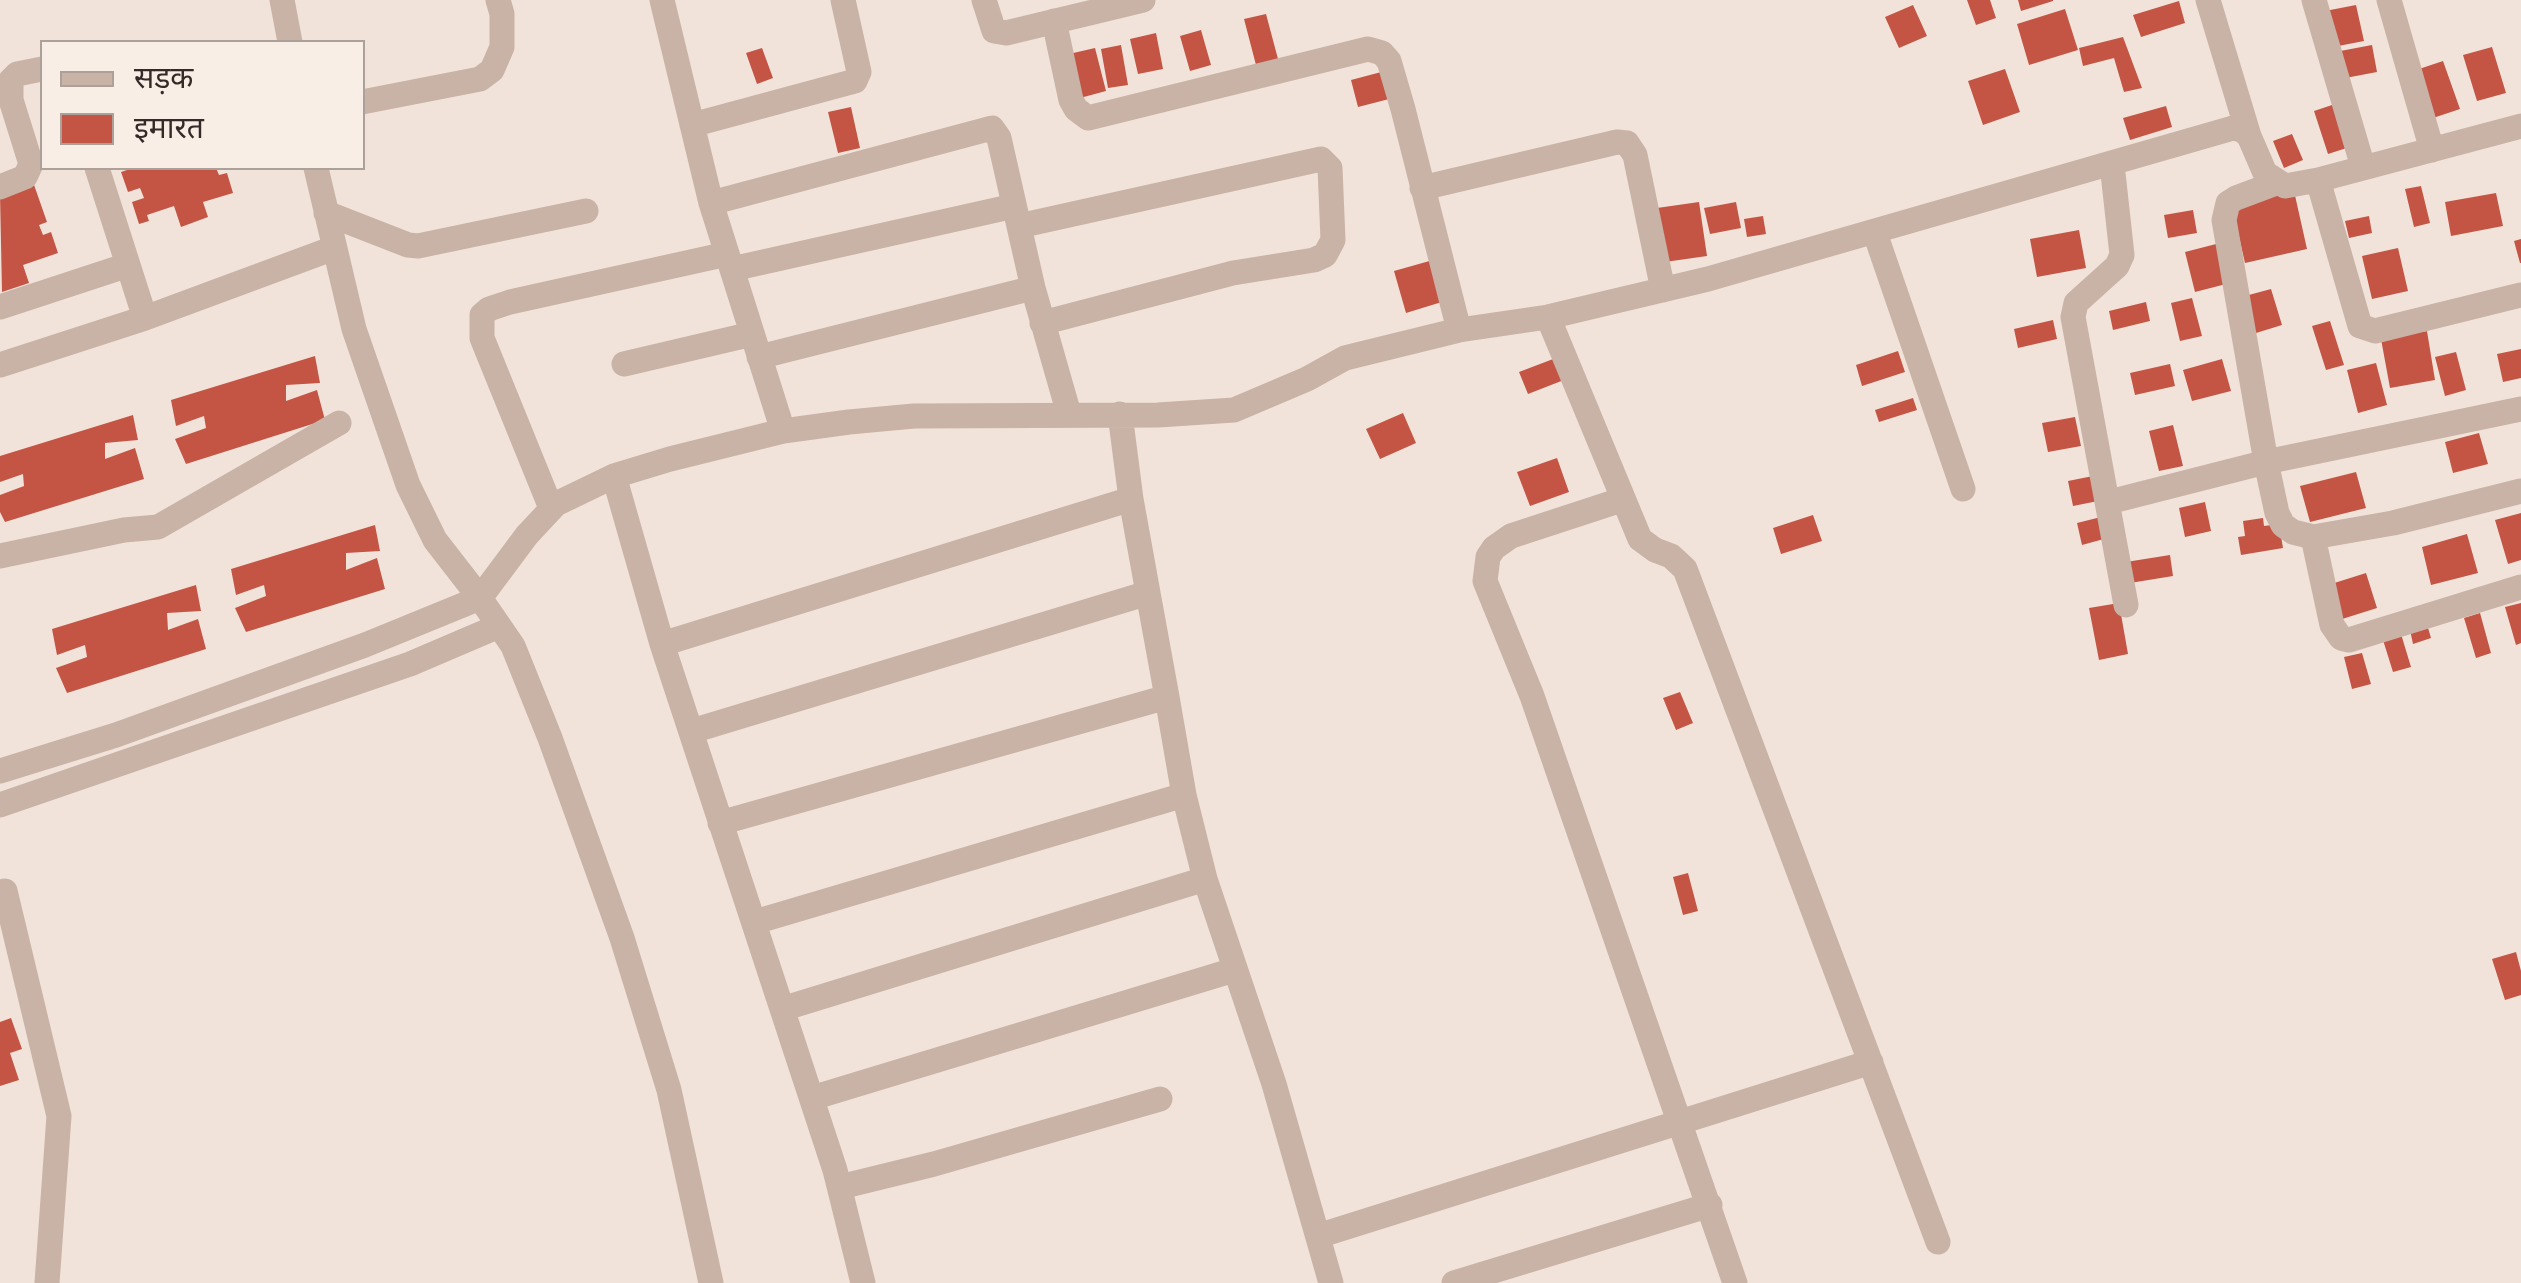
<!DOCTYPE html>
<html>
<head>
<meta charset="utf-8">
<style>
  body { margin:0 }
  #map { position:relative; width:2521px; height:1283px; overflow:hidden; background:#f1e3da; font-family:Figtree,"Noto Sans Devanagari",sans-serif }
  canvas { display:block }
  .legend { position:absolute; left:40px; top:40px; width:325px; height:130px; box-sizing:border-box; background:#f9eee6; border:2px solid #aba09a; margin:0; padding:12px 18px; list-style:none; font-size:30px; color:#352a27 }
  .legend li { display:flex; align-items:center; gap:20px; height:50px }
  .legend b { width:50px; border:2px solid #aba09a }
</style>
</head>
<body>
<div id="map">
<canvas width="2521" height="1283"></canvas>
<ul class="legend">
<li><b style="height:12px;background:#c9b2a6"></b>सड़क</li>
<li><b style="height:28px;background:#c45544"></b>इमारत</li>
</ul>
</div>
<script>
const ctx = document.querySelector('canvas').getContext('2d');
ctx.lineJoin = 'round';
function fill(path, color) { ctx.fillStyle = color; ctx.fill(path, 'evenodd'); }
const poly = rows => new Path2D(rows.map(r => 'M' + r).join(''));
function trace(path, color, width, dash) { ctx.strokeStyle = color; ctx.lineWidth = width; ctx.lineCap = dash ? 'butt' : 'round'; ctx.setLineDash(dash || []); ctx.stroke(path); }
fill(poly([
  [1967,0,1990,0,1996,18,1976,25],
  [2018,0,2053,0,2053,1,2021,11],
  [2179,1,2185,23,2141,37,2133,15],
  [1913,5,1927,36,1899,48,1885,17],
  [2356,5,2364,41,2333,47,2325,11],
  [2065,9,2078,50,2029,65,2017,24],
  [1266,14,1278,59,1256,65,1244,19],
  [1201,30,1211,65,1190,71,1180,36],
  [1156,33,1163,69,1138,74,1130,39],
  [2123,37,2142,88,2124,92,2114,58,2083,66,2079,48],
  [1121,45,1128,85,1108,88,1101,49],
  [2372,45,2377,72,2340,79,2335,52],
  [2492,47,2506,93,2477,101,2463,55],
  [762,48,773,78,757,84,746,53],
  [1095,48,1106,91,1080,98,1069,54],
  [2443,61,2460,109,2427,120,2410,72],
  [2005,69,2020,112,1983,125,1968,81],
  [1385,71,1393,98,1358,107,1351,80],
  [2341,102,2356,145,2328,154,2314,111],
  [2166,106,2172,127,2130,140,2123,118],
  [851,107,860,148,838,153,828,112],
  [2292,134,2303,160,2284,168,2273,141],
  [133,168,216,168,219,175,227,173,233,193,203,202,208,217,181,227,174,206,147,215,149,221,139,224,132,202,144,198,140,188,128,192,121,172],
  [33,182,47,222,39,225,43,235,51,232,58,253,23,265,29,283,2,292,0,194],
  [2421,186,2430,223,2414,227,2405,189],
  [2294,191,2307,249,2245,263,2232,206],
  [2496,193,2503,226,2451,236,2445,202],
  [1699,202,1707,256,1665,262,1657,208],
  [1736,202,1741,228,1710,234,1704,208],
  [2193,210,2197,233,2168,238,2164,215],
  [1763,216,1766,234,1747,237,1744,219],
  [2369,216,2372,233,2349,238,2345,221],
  [2079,230,2086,268,2037,277,2030,239],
  [2521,239,2521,263,2520,263,2514,241],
  [2220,243,2230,283,2195,292,2185,252],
  [2398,248,2408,291,2372,299,2362,256],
  [1433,260,1445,301,1406,313,1394,271],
  [2271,289,2282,325,2256,333,2245,296],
  [2192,298,2202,336,2180,341,2171,303],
  [2146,302,2150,321,2113,330,2109,311],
  [2053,320,2057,339,2018,348,2014,329],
  [2330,321,2344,365,2326,370,2312,326],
  [2427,331,2435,380,2390,388,2381,339],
  [2521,349,2521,378,2503,382,2497,354],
  [1898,351,1905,372,1862,386,1856,365],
  [2456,352,2466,390,2445,396,2435,357],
  [315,356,320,383,286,385,286,401,317,390,325,420,186,464,175,439,206,428,204,416,176,426,171,400],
  [1561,356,1569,378,1528,394,1519,372],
  [2222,359,2231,391,2192,401,2183,370],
  [2376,363,2387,405,2358,413,2347,370],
  [2170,364,2175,386,2135,395,2130,373],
  [1913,398,1917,410,1879,422,1875,410],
  [1403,413,1416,443,1380,459,1366,429],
  [133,415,138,440,105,443,105,459,135,448,144,479,5,522,0,512,0,495,24,486,23,474,0,482,0,456],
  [2075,417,2081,446,2048,452,2042,423],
  [2173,425,2183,466,2159,471,2149,431],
  [2479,433,2488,464,2453,473,2445,442],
  [1557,458,1569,492,1530,506,1517,472],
  [2356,472,2366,508,2310,522,2300,486],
  [2098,475,2103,500,2073,506,2068,481],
  [2205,502,2211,531,2185,537,2179,508],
  [2521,513,2521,560,2508,564,2495,520],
  [1813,515,1822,541,1781,554,1773,528],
  [2105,516,2111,537,2082,545,2077,523],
  [2263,518,2264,526,2279,524,2283,548,2241,555,2238,537,2245,536,2243,521],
  [375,525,380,551,346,553,346,570,377,558,385,589,246,632,235,608,266,596,264,585,236,595,231,569],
  [2467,534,2478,573,2431,585,2422,547],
  [2170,555,2173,576,2130,583,2126,562],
  [2366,573,2377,608,2339,620,2328,585],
  [196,585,201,611,167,613,168,630,198,619,206,649,67,693,56,668,87,657,85,645,57,655,52,629],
  [2119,603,2128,654,2099,660,2089,608],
  [2521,603,2521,643,2516,645,2505,607],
  [2480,613,2491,653,2476,658,2464,618],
  [2426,621,2431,638,2413,644,2409,625],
  [2401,634,2411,667,2393,672,2383,640],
  [2362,653,2371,684,2352,689,2344,657],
  [1680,692,1693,723,1676,730,1663,698],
  [1688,873,1698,911,1683,915,1673,877],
  [2516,952,2521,971,2521,995,2505,1000,2492,959],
  [11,1018,22,1049,10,1053,19,1080,0,1086,0,1022]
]), '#c45544');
trace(poly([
  [282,0,290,42],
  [662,0,711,203,783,431],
  [984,0,994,31,1006,33,1143,0],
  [2208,0,2249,136],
  [2314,0,2363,167],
  [2389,0,2432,150],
  [1054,21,1071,100,1076,109,1088,118,1368,49,1382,53,1389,61,1403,109,1459,330],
  [362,102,480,79,492,70,502,47,502,14,498,0],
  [692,125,855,81,859,72,843,0],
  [2112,164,2122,255,2117,266,2076,303,2073,317,2126,605],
  [97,168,145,318],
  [316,168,354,329,408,485,435,540,480,598,513,646,550,738,622,938,669,1090,711,1283],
  [2318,180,2360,326,2375,331,2521,295],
  [2276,183,2236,198,2228,203,2224,220,2266,462,2277,513,2283,525,2293,532,2313,537,2393,523,2521,491],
  [0,187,25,177,31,164,11,100,11,80,17,74,42,69],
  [1422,188,1617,142,1627,143,1635,155,1663,290],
  [711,203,992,128,999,138,1033,288,1069,414],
  [326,213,408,245,418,246,586,211],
  [1019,226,1312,161,1321,159,1330,168,1333,240,1325,255,1314,260,1233,273,1042,323],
  [1875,233,1963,489],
  [732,269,1014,206],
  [0,307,128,265],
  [1548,317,1640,539,1655,550,1671,556,1685,569,1938,1242],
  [759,357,1033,288],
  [624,364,752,334],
  [0,365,145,318,334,248],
  [1120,414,1131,499],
  [614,476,662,644,835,1170,863,1283],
  [1621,500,1511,536,1494,548,1488,557,1485,581,1532,696,1735,1283],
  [2109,502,2266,462,2521,409],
  [551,508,482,338,482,315,489,309,510,302,727,254],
  [2313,537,2332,625,2341,638,2349,640,2521,587],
  [0,556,124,530,158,527,339,423],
  [662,644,1131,499,1148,593],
  [692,731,1148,593,1167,697],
  [0,771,116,735,365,645,480,598,527,535,556,504,614,476,670,459,783,431,849,422,914,416,1158,415,1234,410,1307,379,1345,358,1459,330,1548,317,1708,279,2233,128,2242,130,2249,136,2265,173,2285,186,2318,180,2521,126],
  [0,805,410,664,499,626],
  [720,823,1167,697,1184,795],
  [1205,879,1274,1084,1331,1283],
  [5,891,59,1116,47,1283],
  [755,922,1184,795,1205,879,782,1009],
  [812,1098,1234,970],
  [840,1187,934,1164,1160,1099],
  [1318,1236,1871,1062],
  [1454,1283,1710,1205]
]), '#c9b2a6', 25);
</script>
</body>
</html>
